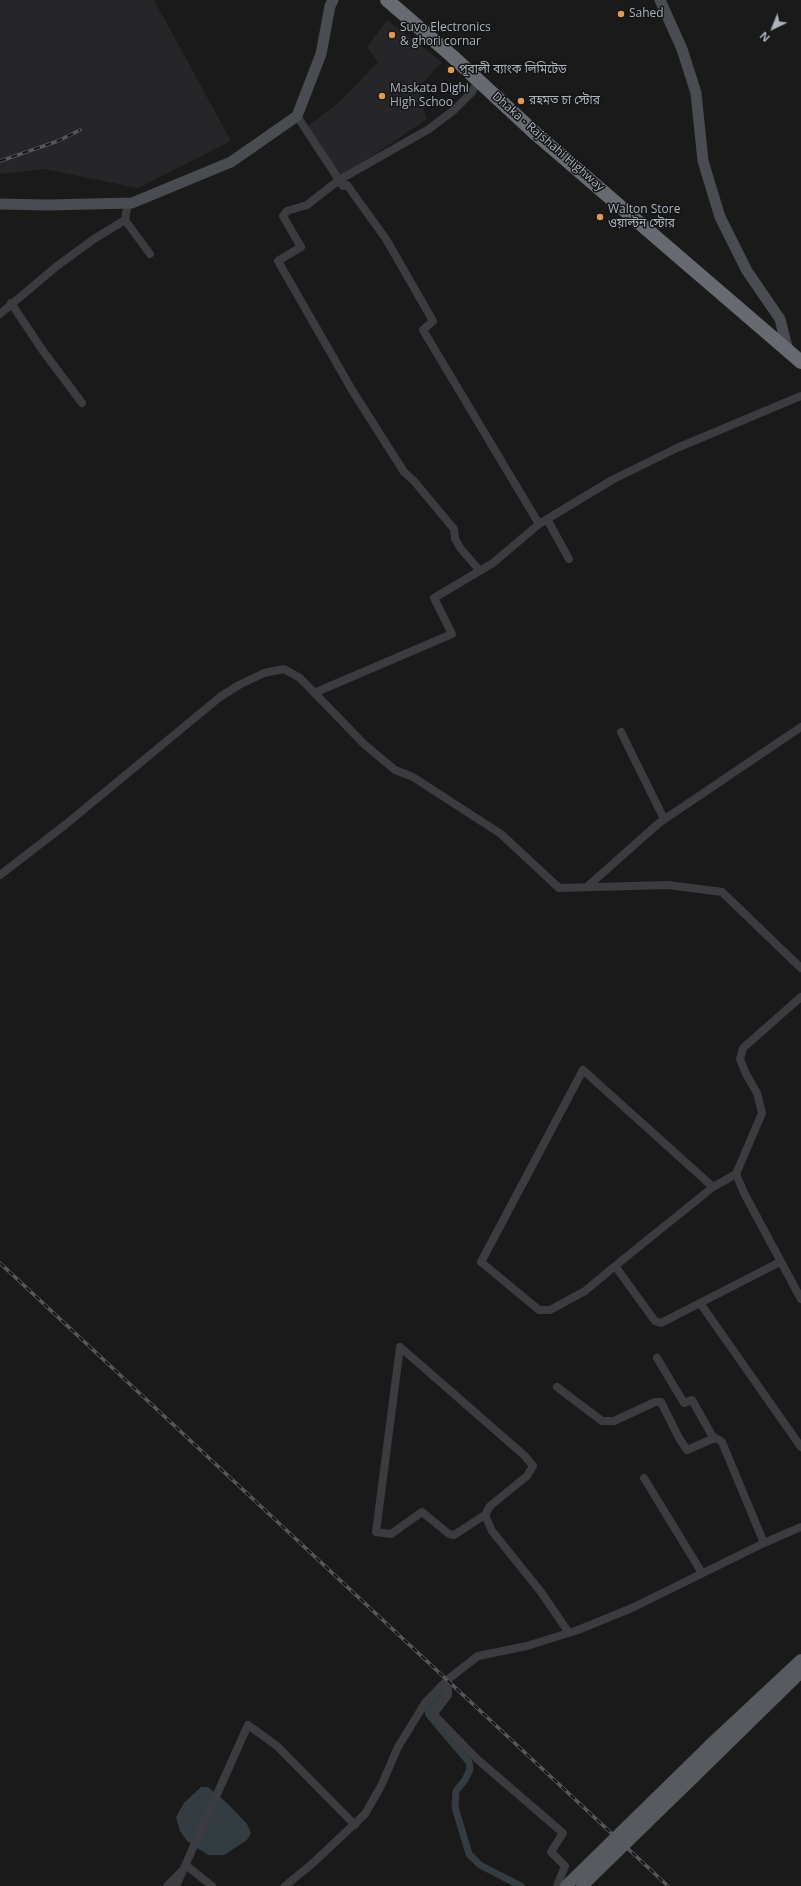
<!DOCTYPE html>
<html>
<head>
<meta charset="utf-8">
<style>
  body { margin:0 }
  #map { position:relative; width:801px; height:1886px; overflow:hidden; background:#1a1a1b; font-family:"Open Sans",sans-serif }
  canvas { display:block }
  .north { position:absolute; left:753px; top:8px; width:40px; height:40px; -webkit-text-stroke:3px #141517; paint-order:stroke; rotate:223deg; font-size:11px; font-weight:700; line-height:16px; text-align:center; color:#adb3ba }
  .north::after { content:''; display:block; margin:auto; width:14px; height:18px; background:#adb3ba; clip-path:polygon(50% 0,100% 100%,50% 72%,0 100%) }
</style>
</head>
<body>
<div id="map">
<canvas width="801" height="1886"></canvas>
<div class="north">N</div>
</div>
<script>
const ctx = document.querySelector('canvas').getContext('2d');
ctx.lineJoin = 'round';
function fill(path, color) { ctx.fillStyle = color; ctx.fill(path, 'evenodd'); }
const poly = rows => new Path2D(rows.map(r => 'M' + r).join(''));
function trace(path, color, width, dash) { ctx.strokeStyle = color; ctx.lineWidth = width; ctx.lineCap = dash ? 'butt' : 'round'; ctx.setLineDash(dash || []); ctx.stroke(path); }
function drawText(font, color, halo, rows, align = 'center') {
  ctx.font = font + ' "Open Sans","Noto Sans Bengali",sans-serif'; ctx.lineWidth = 3; ctx.setLineDash([]); ctx.textBaseline = 'middle'; ctx.strokeStyle = halo; ctx.fillStyle = color; for (const [text, x, y, turn = 0] of rows) {
    ctx.save(); ctx.translate(x, y); ctx.rotate((+turn || 0) * Math.PI / 180); ctx.textAlign = isNaN(turn) ? turn : align; if (halo) ctx.strokeText(text, 0, 0); ctx.fillText(text, 0, 0); ctx.restore();
  }
}
fill(poly([
  [0,0,154,0,231,141,138,188,44,169,0,174],
  [387,20,442,62,417,89,427,119,341,177,308,126,338,103,378,62,367,47]
]), '#262628');
fill(poly([
  [201,1787,208,1787,228,1804,247,1824,251,1833,247,1840,224,1855,208,1855,187,1841,180,1831,176,1817,184,1803]
]), '#323c41');
trace(poly([
  [442,1691,428,1711,429,1715,469,1762,470,1769,465,1780,456,1791,455,1807,469,1854,480,1865,521,1886]
]), '#323c41', 7);
trace(poly([
  [478,80,472,92,454,110,429,129,339,180,307,205,287,211,283,216,301,247,278,261,352,390,404,472,414,481,454,529,455,539,461,549,480,571],
  [297,116,343,186,347,185,386,239,433,321,423,330,539,524,612,480,677,448,801,396],
  [125,220,128,203],
  [11,303,43,351,82,403],
  [0,314,57,266,94,239,125,220,150,254],
  [547,519,569,559],
  [314,693,452,634,434,598,493,563,539,524],
  [621,732,664,819],
  [0,875,65,825,220,697,239,685,264,673,284,669,300,678,364,744,395,770,413,777,501,834,559,888,668,885,722,892,801,968],
  [588,886,659,823,801,727],
  [801,997,743,1048,740,1059,746,1074,757,1093,762,1113,736,1174,713,1187,583,1070,481,1262,539,1310,550,1310,585,1291,615,1266,655,1321,661,1323,700,1303,801,1447],
  [736,1174,744,1193,801,1299],
  [615,1266,713,1187],
  [700,1303,780,1262],
  [400,1347,525,1456,533,1466,527,1476,490,1506,485,1515,492,1531,541,1592,569,1633],
  [400,1347,376,1532,391,1534,422,1512,449,1534,454,1535,485,1515],
  [657,1358,684,1403,692,1400,714,1439],
  [557,1387,602,1421,614,1421,655,1402,661,1402,679,1438,687,1450,710,1440,716,1438,722,1442,764,1543],
  [644,1478,702,1573],
  [443,1684,448,1689,448,1695,435,1712,435,1716,477,1759,563,1833,551,1852,565,1866,557,1886],
  [167,1886,187,1866,212,1886],
  [176,1886,248,1725,277,1746,355,1825],
  [285,1886,313,1863,365,1814,381,1786,398,1747,425,1703,447,1680,478,1656,527,1646,578,1630,632,1608,764,1543,801,1527]
]), '#3b3c40', 8);
trace(poly([
  [660,0,682,49,696,93,703,161,720,217,747,271,780,319,788,351],
  [0,204,48,205,132,203,231,162,297,116,321,54,330,6,333,0]
]), '#494c50', 11);
trace(poly([
  [710,1745,801,1660],
  [694,1777,801,1672]
]), '#575a5f', 12);
trace(poly([
  [387,0,452,56,536,134,801,362]
]), '#676b71', 14);
const rail = poly([
  [0,161,58,141,80,130],
  [0,1263,668,1886]
]);
trace(rail, '#54575b', 3.5);
trace(rail, '#141517', 2, [6]);
trace(poly([
  [566,1886,710,1745],
  [582,1886,694,1777]
]), '#575a5f', 12);
for (const [x, y, r, color] of [
  [621,14,4,"#e49b49"],
  [392,35,4,"#e49b49"],
  [451,70,4,"#e49b49"],
  [382,96,4,"#e49b49"],
  [521,101,4,"#e49b49"],
  [600,217,4,"#e49b49"]
]) { const dot = new Path2D(); dot.arc(x, y, r, 0, 2 * Math.PI); ctx.fillStyle = color; ctx.fill(dot); trace(dot, '#141517', 1.5); }
drawText('12px', '#adb3ba', '#141517', [
  ["Sahed",629,14],
  ["Suvo Electronics",400,28],
  ["& ghori cornar",400,42],
  ["পূবালী ব্যাংক লিমিটেড",459,70],
  ["Maskata Dighi",390,89],
  ["High Schoo",390,103],
  ["রহমত চা স্টোর",529,101],
  ["Walton Store",608,210],
  ["ওয়াল্টন স্টোর",608,224]
], 'left');
drawText('12px', '#adb3ba', '#141517', [
  ["Dhaka - Rajshahi Highway",548,142,41]
]);
</script>
</body>
</html>
